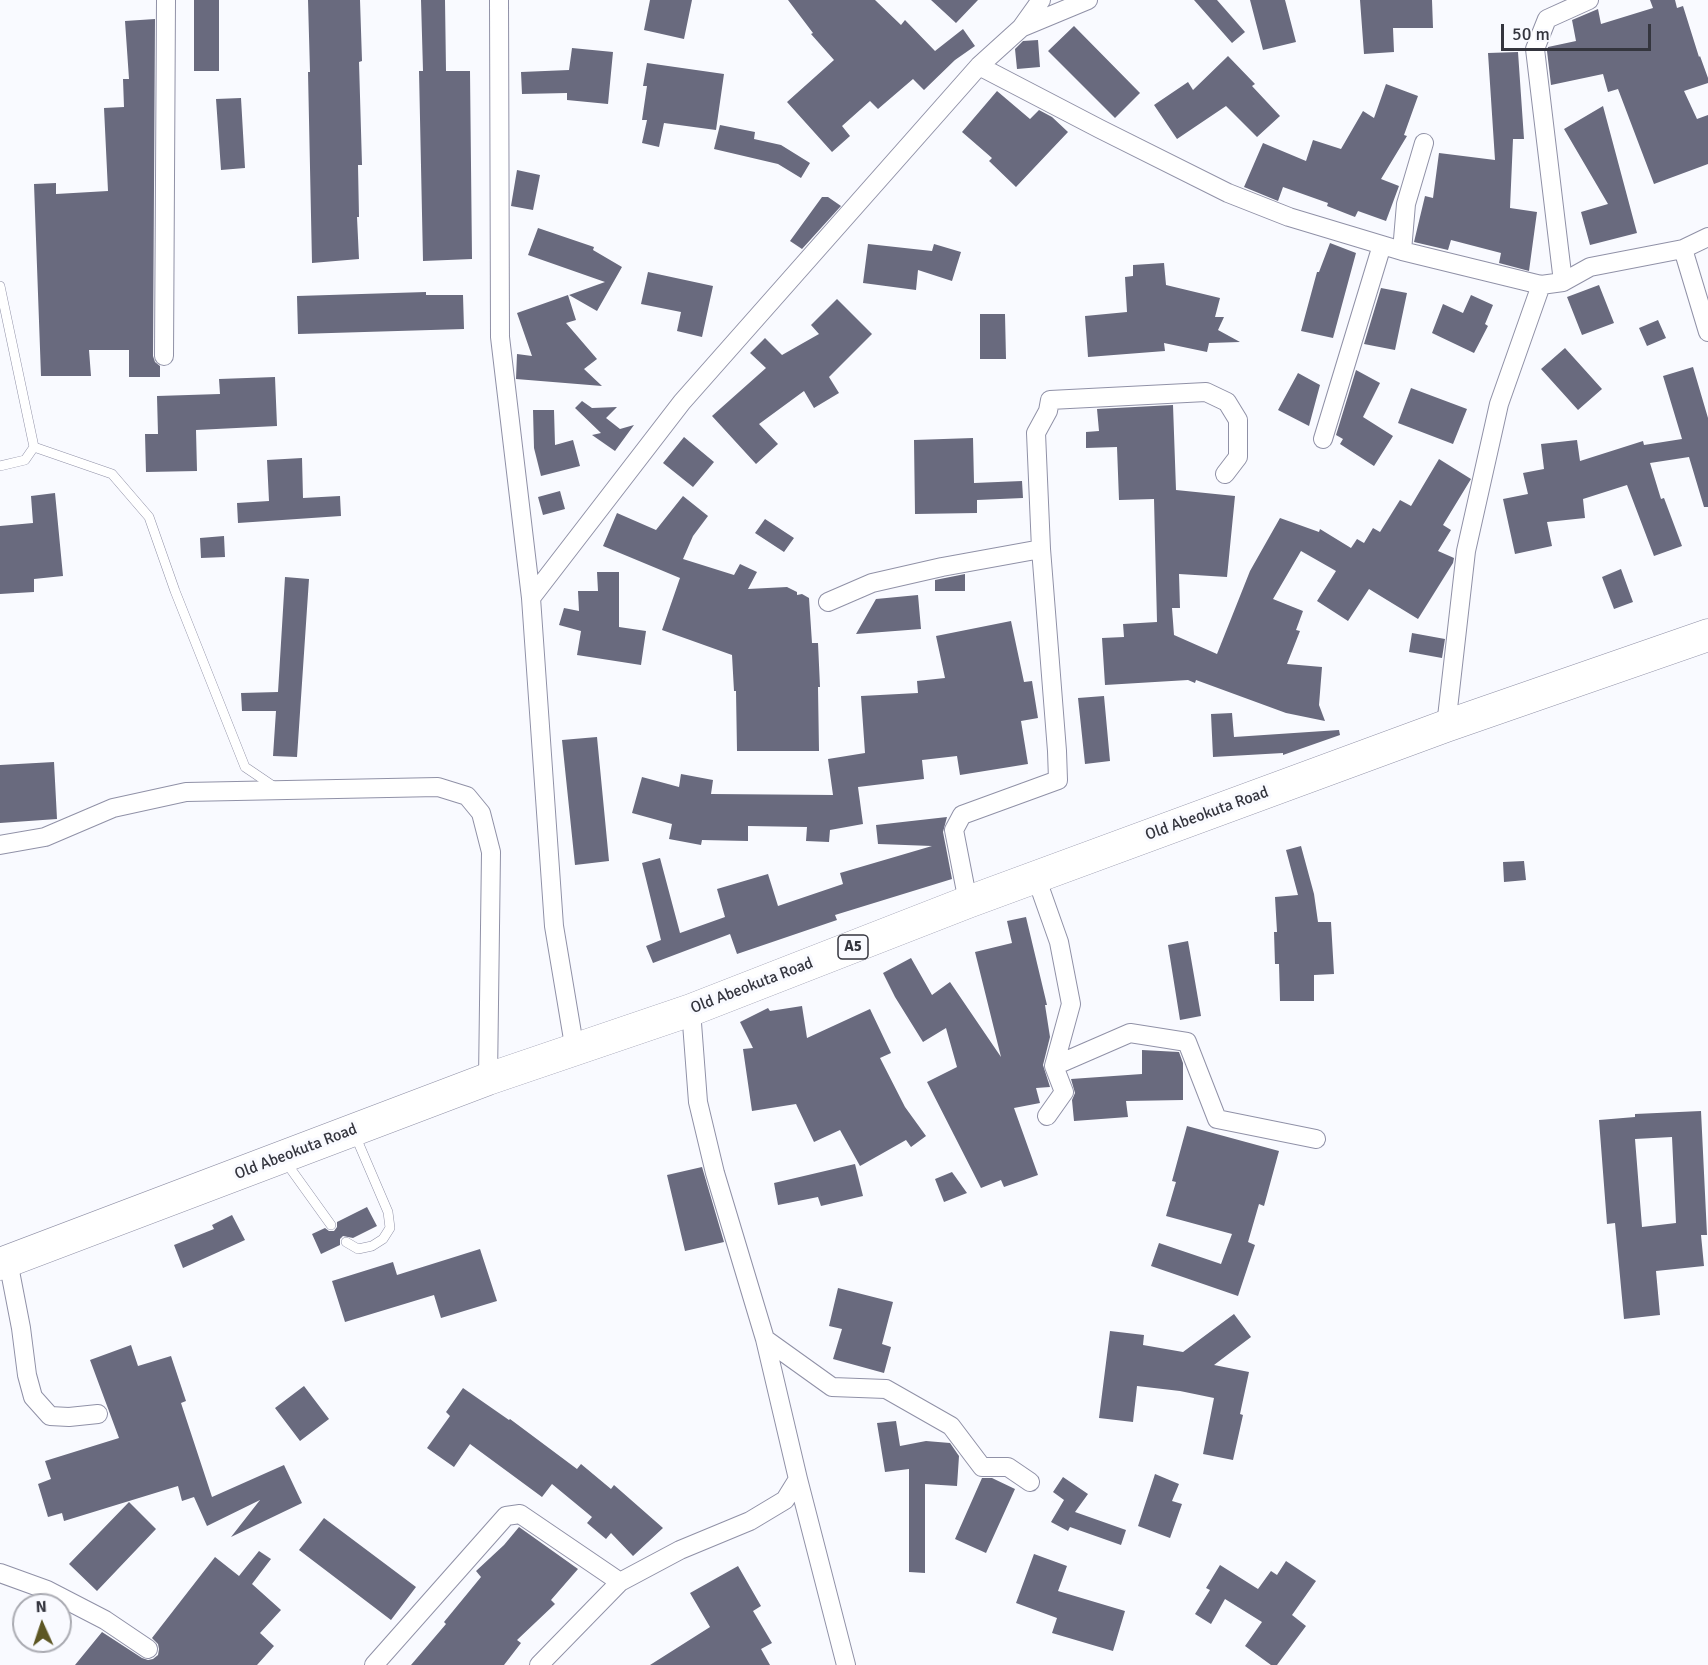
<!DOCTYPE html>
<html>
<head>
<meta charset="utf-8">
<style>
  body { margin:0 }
  #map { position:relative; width:1708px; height:1665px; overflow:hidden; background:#f9faff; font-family:Signika,sans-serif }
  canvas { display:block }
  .north { position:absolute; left:12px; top:1593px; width:60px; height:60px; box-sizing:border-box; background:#f9faff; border:2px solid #aaabb2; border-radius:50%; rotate:357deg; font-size:16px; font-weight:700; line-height:24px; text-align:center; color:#34353e }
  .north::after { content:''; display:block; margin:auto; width:21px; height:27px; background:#5d5724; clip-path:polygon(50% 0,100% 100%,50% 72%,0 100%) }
  .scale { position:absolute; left:1501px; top:24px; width:150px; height:27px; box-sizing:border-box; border:3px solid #34353e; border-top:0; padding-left:8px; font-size:18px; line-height:21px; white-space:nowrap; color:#34353e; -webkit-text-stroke:4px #f9faff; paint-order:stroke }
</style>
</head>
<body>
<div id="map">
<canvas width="1708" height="1665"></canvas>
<div class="north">N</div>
<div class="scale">50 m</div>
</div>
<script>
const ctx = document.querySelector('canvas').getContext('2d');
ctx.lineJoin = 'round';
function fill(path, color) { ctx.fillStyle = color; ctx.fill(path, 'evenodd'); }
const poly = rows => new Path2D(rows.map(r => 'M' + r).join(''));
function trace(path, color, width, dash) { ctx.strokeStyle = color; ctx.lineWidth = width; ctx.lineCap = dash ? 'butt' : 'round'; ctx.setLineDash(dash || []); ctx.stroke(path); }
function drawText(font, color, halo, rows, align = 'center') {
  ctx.font = font + ' Signika,sans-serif'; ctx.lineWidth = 6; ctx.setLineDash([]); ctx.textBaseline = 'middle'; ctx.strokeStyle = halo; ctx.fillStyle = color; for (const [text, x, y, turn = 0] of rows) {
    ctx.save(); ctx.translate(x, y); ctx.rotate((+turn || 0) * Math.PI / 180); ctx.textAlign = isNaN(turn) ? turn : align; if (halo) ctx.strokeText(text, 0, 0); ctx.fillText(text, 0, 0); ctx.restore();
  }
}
fill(poly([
  [194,0,219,0,219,71,194,71],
  [308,0,360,0,362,61,359,62,362,165,358,165,359,217,357,217,359,259,312,263,308,72,310,72],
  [421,0,445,0,446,71,470,71,472,259,423,261,419,71,423,71],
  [650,0,692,0,684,39,644,30],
  [788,0,875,0,901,25,905,20,935,51,963,29,975,46,955,60,924,90,913,79,878,109,870,101,842,126,850,136,832,152,787,102,834,60,811,34,813,33],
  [931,0,978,0,956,23],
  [1194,0,1217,0,1245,32,1232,43],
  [1250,0,1285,0,1296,42,1263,50],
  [1360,0,1432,0,1433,28,1393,28,1394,52,1364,54],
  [1650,0,1675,0,1677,8,1683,6,1699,57,1700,56,1708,78,1708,83,1684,91,1697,119,1708,115,1708,164,1654,184,1618,89,1608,92,1603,74,1551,85,1547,51,1548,47,1576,41,1572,20,1598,9,1601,24,1653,8],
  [155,19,153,356,155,362,160,366,160,377,129,377,129,350,89,350,91,376,41,376,34,184,56,183,56,194,108,191,104,108,124,107,123,79,129,79,125,21],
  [1074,26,1140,93,1115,118,1048,51],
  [1038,40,1040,67,1017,69,1015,49,1023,41],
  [572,48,613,52,608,104,567,100,567,93,522,94,521,72,569,70],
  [1518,52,1524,139,1513,139,1510,208,1537,212,1529,271,1499,263,1501,253,1451,240,1448,250,1414,242,1425,196,1433,198,1439,153,1495,160,1488,53],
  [1228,56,1255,84,1252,86,1280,116,1257,137,1226,106,1177,139,1154,105,1188,82,1193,90],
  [647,63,724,74,716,130,664,123,659,147,642,143,647,120,642,120,647,86,643,86],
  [1386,84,1418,96,1404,135,1407,136,1381,179,1399,186,1386,221,1358,211,1355,217,1327,206,1328,203,1283,187,1278,201,1244,187,1263,143,1306,161,1313,140,1341,149,1363,111,1374,118],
  [997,91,1030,119,1039,110,1052,117,1068,132,1016,187,989,161,992,158,962,132],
  [241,98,245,168,221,170,216,99],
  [1603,106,1637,233,1590,245,1581,212,1608,204,1564,129],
  [720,125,755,132,754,139,781,145,810,163,801,178,778,164,714,149],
  [517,170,540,175,533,210,511,206],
  [822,197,828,197,841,206,802,249,790,241],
  [538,228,594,247,593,250,622,267,597,311,569,295,605,282,528,255],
  [1330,243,1356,253,1333,338,1301,331,1317,272,1319,272],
  [868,244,932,251,934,244,961,252,952,281,918,270,916,290,863,283],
  [1164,263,1166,285,1220,298,1215,317,1224,317,1218,330,1240,342,1209,343,1207,352,1164,343,1165,351,1088,357,1085,316,1127,312,1125,277,1133,276,1133,265],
  [648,272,713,286,702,337,677,331,681,312,641,304],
  [1599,285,1614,323,1582,335,1567,297],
  [1381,288,1407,293,1395,350,1364,344],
  [426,292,426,295,463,295,464,329,298,334,297,296],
  [568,295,576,320,566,323,597,359,584,369,602,386,516,379,517,354,532,356,517,313],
  [1471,295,1493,305,1485,324,1488,326,1474,353,1432,333,1443,304,1463,313],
  [837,299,872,334,829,377,839,393,814,408,804,391,759,424,778,444,756,464,712,416,766,368,750,353,765,338,782,355,819,334,811,325],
  [980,314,1005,314,1006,359,980,359],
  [1658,320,1666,338,1647,346,1639,328],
  [1565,348,1602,389,1578,410,1541,369],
  [1693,367,1708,418,1708,507,1704,507,1689,457,1650,463,1661,499,1664,498,1682,546,1654,556,1627,485,1583,499,1585,518,1547,522,1552,546,1515,554,1503,499,1528,494,1523,473,1544,469,1541,444,1577,440,1580,461,1643,441,1644,445,1682,439,1663,376],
  [1356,370,1380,383,1363,417,1393,436,1374,466,1340,444,1343,439,1336,435],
  [1298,373,1320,385,1309,426,1278,410],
  [275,377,277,426,196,430,197,471,146,472,145,434,158,434,157,396,220,394,219,379],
  [1411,388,1467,409,1453,444,1398,423],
  [582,401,592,408,617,407,606,418,620,429,634,425,615,451,592,435,601,433,575,408],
  [1173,405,1176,490,1235,496,1227,577,1179,574,1180,608,1172,608,1174,635,1217,654,1250,571,1280,518,1319,532,1320,529,1351,548,1357,539,1364,543,1373,528,1380,532,1400,500,1411,506,1439,459,1471,479,1443,525,1451,530,1438,551,1454,558,1453,563,1418,619,1369,589,1348,621,1317,601,1336,571,1301,551,1273,599,1303,611,1296,630,1300,631,1287,664,1322,667,1319,705,1325,721,1286,713,1196,680,1195,683,1188,680,1105,685,1102,638,1124,637,1123,624,1157,622,1154,499,1119,500,1117,447,1086,448,1086,432,1099,431,1097,409],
  [533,410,554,410,555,445,573,440,580,466,541,476,534,448],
  [684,437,714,462,693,487,663,463],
  [973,438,974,483,1022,481,1023,498,977,500,977,513,915,514,914,440],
  [302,458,303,498,340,496,341,516,238,523,237,503,269,501,267,460],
  [560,491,565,509,543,515,538,497],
  [55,493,63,576,34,579,34,592,0,594,0,526,33,523,31,496],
  [683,496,708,516,693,536,683,559,734,575,740,564,757,572,748,589,787,587,797,592,797,595,802,594,809,598,812,643,818,643,820,687,818,687,819,751,737,751,736,691,734,691,732,655,662,630,680,578,603,546,617,513,656,530],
  [765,519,794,538,784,552,755,533],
  [224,536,225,557,201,558,200,538],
  [1621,569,1633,602,1614,609,1602,577],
  [597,572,619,572,619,627,646,631,641,665,577,655,581,631,559,625,564,608,579,611,578,591,598,591],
  [965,574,965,591,935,591,935,580],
  [285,577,309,579,297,757,273,756,276,711,242,711,241,693,278,692],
  [918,595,921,629,856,634,876,599],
  [1011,621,1024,682,1032,681,1038,718,1021,721,1028,764,960,775,957,756,922,760,924,779,858,787,863,824,830,830,829,842,806,841,807,827,748,826,748,841,702,840,701,845,669,839,672,824,632,813,642,777,679,787,681,774,713,780,711,794,833,795,828,759,865,753,861,696,918,693,917,681,945,678,936,636],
  [1412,633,1445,639,1442,658,1409,652],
  [1104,696,1110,761,1085,764,1078,698],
  [1232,713,1234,737,1339,730,1340,735,1283,755,1283,753,1213,757,1211,714],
  [597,737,609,861,575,865,562,740],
  [54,762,57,819,0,823,0,765],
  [947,817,943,832,952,879,835,915,837,920,737,954,730,934,653,963,646,946,661,940,642,863,660,858,680,933,725,917,717,889,768,874,778,906,843,884,840,873,932,846,878,844,876,825],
  [1301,846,1314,894,1318,922,1331,922,1334,974,1314,975,1314,1001,1280,1001,1279,964,1275,964,1274,932,1277,932,1275,897,1298,895,1286,850],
  [1524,861,1526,880,1504,882,1503,862],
  [1026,917,1047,1005,1045,1005,1050,1037,1043,1065,1050,1087,1036,1088,1040,1103,1014,1108,1038,1175,1004,1187,1001,1180,981,1188,927,1082,957,1067,946,1028,923,1042,895,997,883,973,911,958,932,995,950,982,1001,1057,975,952,1012,943,1007,921],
  [1188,941,1201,1016,1180,1020,1168,945],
  [802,1006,807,1038,870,1009,891,1053,880,1058,905,1107,926,1136,911,1147,906,1140,860,1166,840,1130,814,1142,796,1104,752,1111,743,1049,753,1048,740,1022,768,1008,770,1011],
  [1142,1050,1179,1052,1183,1063,1183,1100,1126,1101,1128,1117,1074,1121,1072,1100,1075,1093,1071,1079,1142,1074],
  [1701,1111,1707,1235,1701,1235,1704,1266,1656,1271,1660,1315,1624,1319,1615,1223,1607,1224,1599,1120,1635,1117,1635,1114],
  [1672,1137,1676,1223,1642,1227,1635,1139],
  [1187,1126,1279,1151,1264,1206,1259,1204,1248,1242,1255,1245,1238,1296,1151,1266,1159,1243,1221,1264,1232,1234,1166,1216,1176,1182,1172,1181],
  [855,1164,863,1196,821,1206,818,1197,778,1205,774,1183],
  [702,1167,724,1242,685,1251,667,1175],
  [952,1172,967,1193,944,1202,935,1179],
  [367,1207,377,1226,353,1238,343,1236,340,1239,340,1245,321,1254,312,1234,325,1228,329,1231,334,1231,337,1227,337,1222],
  [232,1215,245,1240,183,1268,174,1245,214,1229,212,1225],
  [480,1249,497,1301,441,1318,434,1295,345,1322,332,1281,393,1262,397,1275],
  [838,1288,893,1302,882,1344,891,1347,884,1373,833,1359,842,1329,829,1326],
  [1234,1314,1251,1337,1214,1365,1249,1372,1240,1414,1243,1415,1233,1460,1203,1454,1214,1398,1180,1391,1137,1386,1133,1422,1099,1418,1110,1331,1144,1335,1143,1345,1183,1352],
  [131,1345,138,1366,171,1356,186,1401,181,1403,212,1497,284,1465,302,1503,231,1537,260,1500,207,1526,194,1497,182,1501,178,1486,64,1521,62,1513,48,1517,38,1484,51,1479,45,1461,119,1438,90,1360],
  [304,1386,329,1419,300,1441,275,1408],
  [463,1388,509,1420,510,1419,577,1469,581,1464,611,1489,614,1485,663,1528,633,1556,611,1533,606,1539,587,1523,592,1517,552,1484,542,1497,470,1444,454,1467,427,1448,450,1416,446,1412],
  [896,1421,900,1446,926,1441,950,1443,959,1456,957,1486,925,1484,925,1573,909,1572,909,1469,885,1472,877,1423],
  [1155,1474,1179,1484,1172,1501,1182,1504,1170,1538,1138,1526],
  [1063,1477,1088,1494,1075,1512,1126,1530,1121,1545,1070,1527,1068,1531,1051,1522,1064,1500,1053,1492],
  [982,1478,992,1478,1015,1489,986,1553,955,1539],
  [129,1502,156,1529,97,1591,69,1564],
  [324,1518,416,1587,391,1620,299,1550],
  [519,1527,578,1569,551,1600,555,1604,517,1640,521,1643,504,1665,411,1665,446,1624,444,1622,481,1577,476,1571,504,1545],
  [259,1551,271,1559,252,1584,281,1610,260,1633,274,1646,257,1665,75,1665,102,1632,142,1658,148,1660,153,1659,158,1655,159,1649,158,1644,152,1638,215,1557,239,1576],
  [1034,1554,1067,1566,1058,1591,1125,1611,1113,1651,1052,1633,1057,1618,1016,1603],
  [1286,1561,1316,1581,1292,1615,1306,1626,1277,1665,1271,1665,1245,1646,1262,1622,1225,1599,1211,1624,1195,1614,1210,1590,1206,1588,1220,1565,1258,1589,1271,1571,1277,1575],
  [738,1566,761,1606,753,1611,772,1643,761,1649,770,1665,650,1665,710,1627,690,1593]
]), '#696a7e');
const service = poly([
  [0,286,34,447,25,460,0,466],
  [34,447,112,474,149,517,175,591,245,767,276,788],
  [285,1161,331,1225],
  [346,1242,358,1249,372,1246,383,1239,390,1228,388,1212,355,1135]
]);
const minor = poly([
  [499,0,500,337,531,598,554,926,575,1051],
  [1023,27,1088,0],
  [979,66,1100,129,1228,193,1289,217,1402,251,1541,285],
  [1683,249,1708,332],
  [1402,251,1406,204,1424,143],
  [1563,282,1535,49,1547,19,1589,0],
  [164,356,166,0],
  [1323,439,1382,245],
  [531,598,682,402,979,66,1021,28,1041,0],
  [828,602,872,583,942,567,1041,549],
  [1446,726,1466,551,1499,404,1541,285,1563,282,1590,267,1683,249,1708,237],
  [0,845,45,837,113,808,186,792,438,787,467,796,481,813,491,852,488,1079],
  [1036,877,1059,942,1071,1004,1054,1066,1064,1092,1047,1116],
  [968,902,954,830,962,815,1058,780,1057,751,1041,549,1036,433,1048,411,1050,400,1206,392,1227,402,1238,420,1238,457,1225,474],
  [691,1010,698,1102,715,1173,765,1339,798,1479,846,1665],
  [1054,1066,1130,1033,1187,1042,1217,1119,1316,1139],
  [8,1261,21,1328,27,1375,33,1397,50,1416,69,1417,98,1414],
  [765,1339,832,1387,886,1389,951,1426,982,1467,1008,1467,1030,1482],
  [0,1573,47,1590,105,1620,148,1649],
  [374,1665,506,1516,520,1514,620,1582],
  [539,1665,620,1582,680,1550,750,1521,785,1500,798,1479]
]);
const trunk = poly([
  [0,1264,488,1079,691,1010,968,902,1446,726,1708,635]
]);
trace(service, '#9091a7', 10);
trace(minor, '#9091a7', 20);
trace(trunk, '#9091a7', 33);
trace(service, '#fff', 9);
trace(minor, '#fff', 18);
trace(trunk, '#fff', 32);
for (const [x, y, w] of [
  [853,947,30]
]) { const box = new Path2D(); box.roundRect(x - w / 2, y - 12, w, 24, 4.5); ctx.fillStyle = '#f9faff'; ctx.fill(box); trace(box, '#34353e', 1.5); }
drawText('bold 15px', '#34353e', null, [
  ["A5",853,947]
]);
drawText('16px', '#34353e', '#f9faff', [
  ["Old Abeokuta Road",1207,814,-20],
  ["Old Abeokuta Road",752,986,-21],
  ["Old Abeokuta Road",296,1152,-21]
]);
</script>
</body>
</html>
